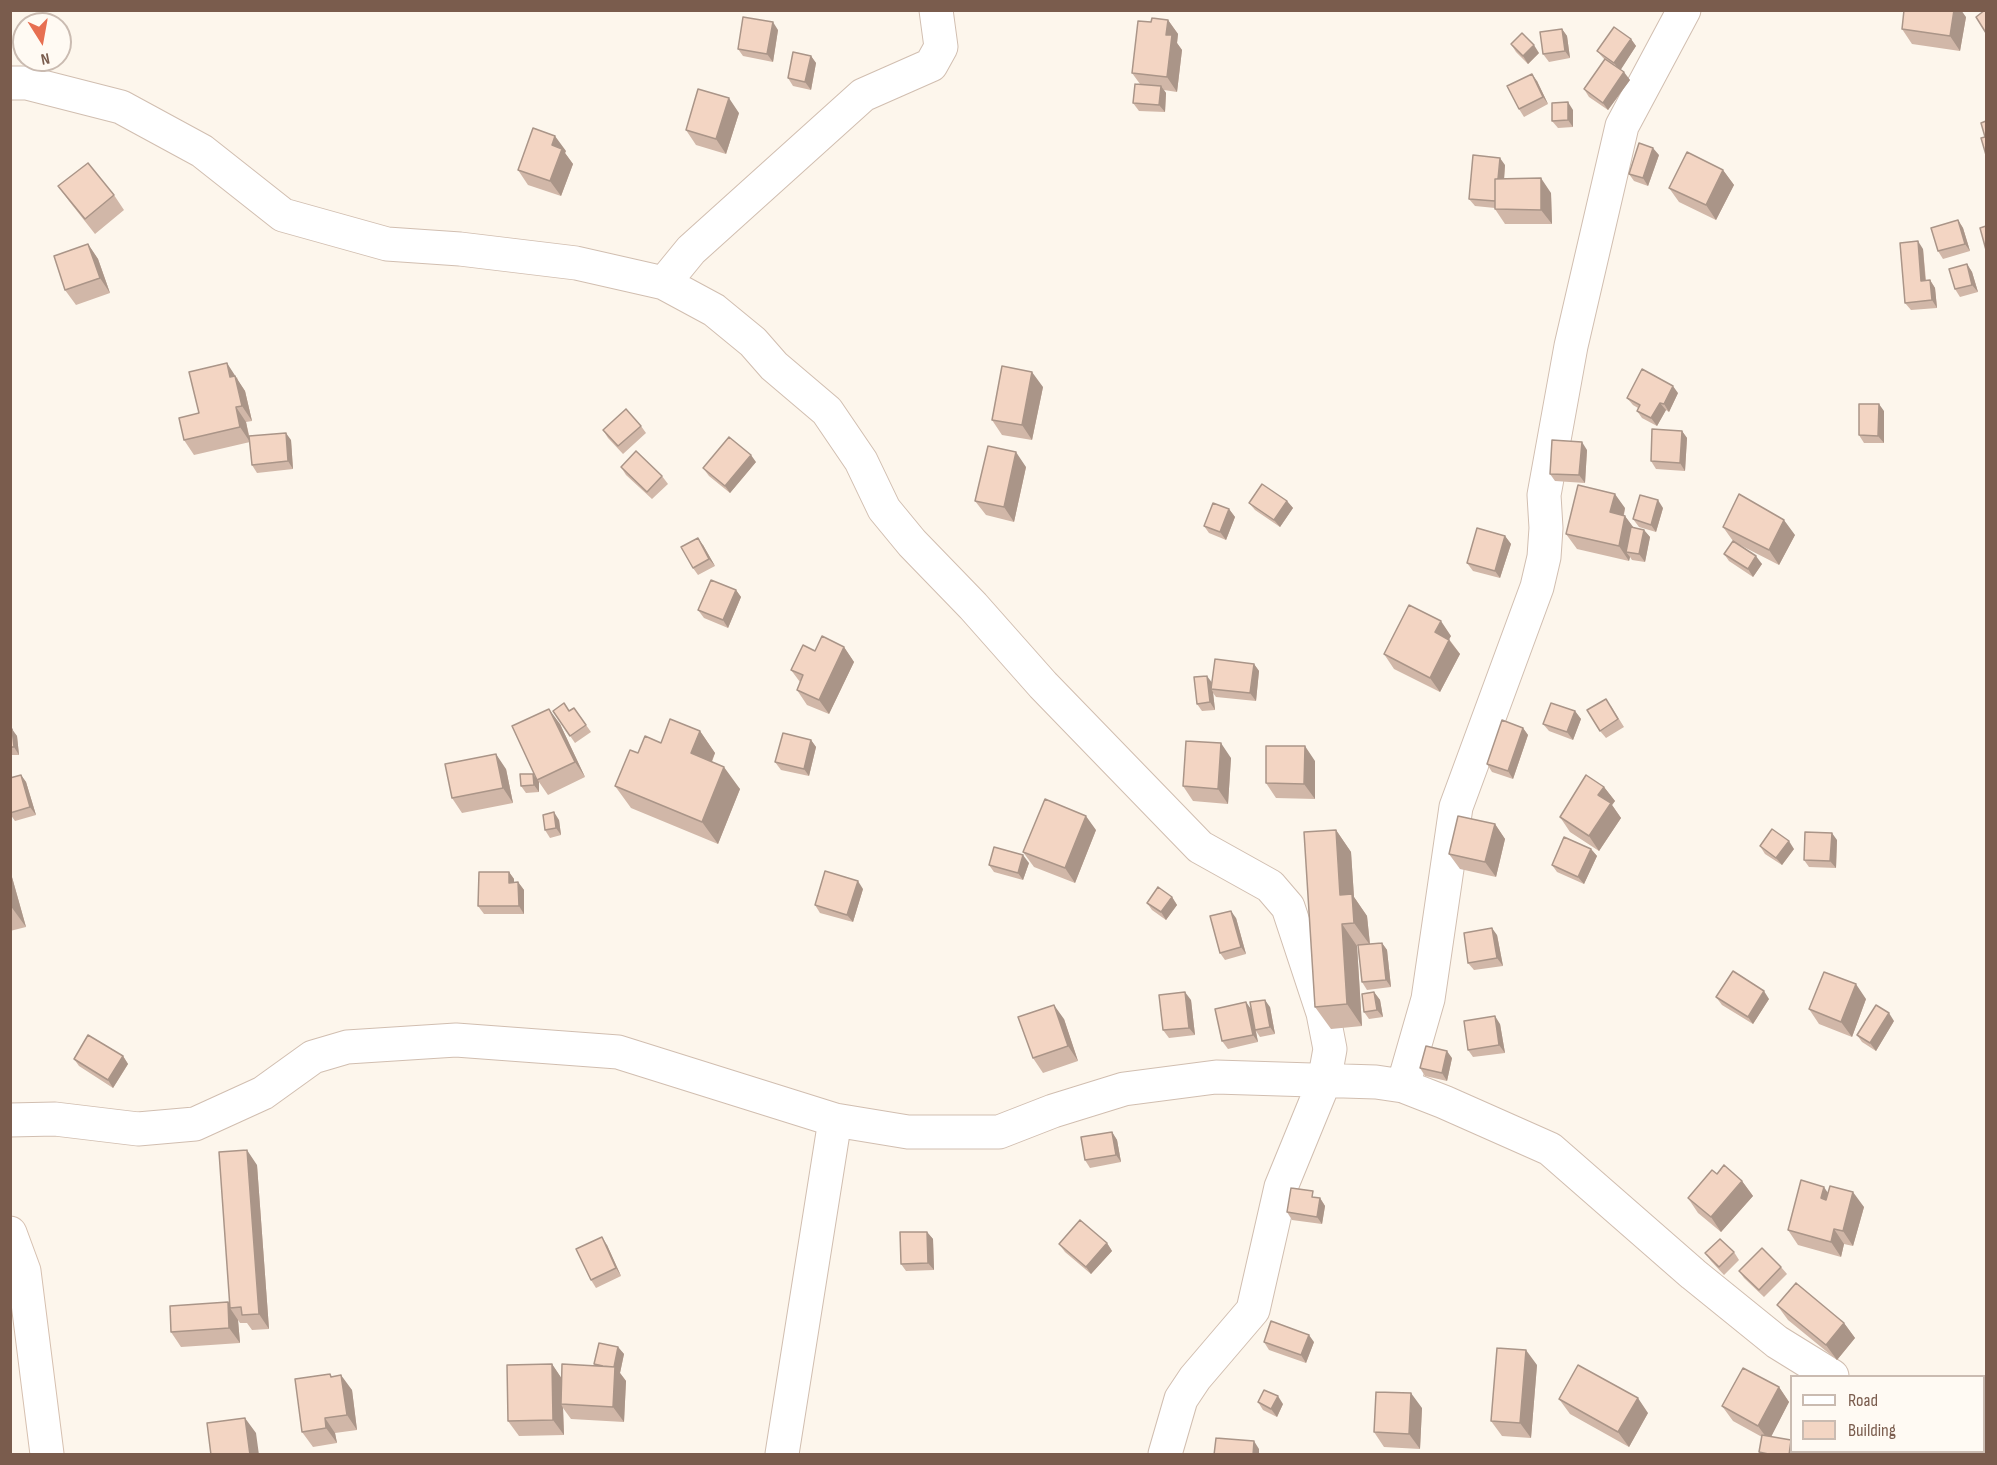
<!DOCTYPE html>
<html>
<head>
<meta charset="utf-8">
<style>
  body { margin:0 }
  #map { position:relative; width:1997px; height:1465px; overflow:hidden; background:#fdf6ec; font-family:"Sofia Sans Condensed",sans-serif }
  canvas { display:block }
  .frame { position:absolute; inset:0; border:12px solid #7a5c4d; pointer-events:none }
  .legend { position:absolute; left:1790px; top:1375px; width:195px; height:78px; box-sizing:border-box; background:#fffaf3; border:2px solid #cabbb1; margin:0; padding:8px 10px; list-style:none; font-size:18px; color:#7a5c4d }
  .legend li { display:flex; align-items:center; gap:12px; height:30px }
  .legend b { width:30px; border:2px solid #cabbb1 }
  .north { position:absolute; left:12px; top:12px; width:60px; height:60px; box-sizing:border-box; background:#fffaf3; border:2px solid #cabbb1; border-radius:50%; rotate:169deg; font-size:16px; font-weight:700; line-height:24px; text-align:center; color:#7a5c4d }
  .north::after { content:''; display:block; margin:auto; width:21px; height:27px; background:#e76f51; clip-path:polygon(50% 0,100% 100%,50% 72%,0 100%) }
</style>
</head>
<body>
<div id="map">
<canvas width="1997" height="1465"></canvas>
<div class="frame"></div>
<ul class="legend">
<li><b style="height:8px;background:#fff"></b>Road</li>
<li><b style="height:16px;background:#f3d5c3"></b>Building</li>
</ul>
<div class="north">N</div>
</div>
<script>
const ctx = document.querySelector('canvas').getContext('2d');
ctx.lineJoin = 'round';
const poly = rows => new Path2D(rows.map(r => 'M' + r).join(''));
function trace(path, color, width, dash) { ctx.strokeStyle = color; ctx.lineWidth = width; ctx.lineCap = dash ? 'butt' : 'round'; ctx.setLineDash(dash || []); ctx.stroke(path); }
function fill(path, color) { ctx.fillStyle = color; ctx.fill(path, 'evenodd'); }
const street = poly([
  [10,83,27,83,121,107,202,151,283,215,387,244,460,249,576,263,664,283,714,310,753,342,774,366,827,411,861,461,884,509,912,543,973,606,1043,685,1200,847,1270,886,1288,907,1323,1013,1330,1049,1324,1082,1281,1187,1253,1310,1195,1378,1181,1399,1165,1454],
  [664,283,691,250,863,95,931,65,941,47,936,10],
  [1403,1086,1428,999,1456,807,1537,587,1544,557,1546,528,1544,495,1571,346,1622,126,1684,10],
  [10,1120,55,1119,138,1129,195,1124,263,1093,313,1057,347,1047,456,1040,618,1052,835,1120,908,1132,999,1132,1053,1111,1124,1089,1216,1077,1376,1082,1403,1086,1444,1102,1550,1149,1693,1274,1777,1342,1832,1376],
  [1958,1452,1964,1454],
  [782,1454,835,1120]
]);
const secondary = poly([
  [10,1233,24,1271,47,1454]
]);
trace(street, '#d1beb0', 35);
trace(secondary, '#d6c0b0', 35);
trace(street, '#fff', 33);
trace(secondary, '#fff', 33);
fill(poly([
  [1966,17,1960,51,1912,44,1902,29],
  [1168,20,1178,34,1177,43,1182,50,1177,92,1164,90,1166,93,1165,112,1139,111,1133,103,1140,84,1132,73,1151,22],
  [1562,29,1567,36,1570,58,1549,62,1543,54],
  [778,30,773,62,743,56,738,49],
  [1631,39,1636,46,1620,70,1630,80,1608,110,1589,97,1584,89,1605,60,1597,51],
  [1511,44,1539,53,1528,64,1516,52],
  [811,56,816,63,811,90,793,86,788,78],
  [1537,81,1548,104,1524,117,1519,109],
  [1573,110,1573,127,1558,128,1552,121],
  [739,113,726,154,696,145,686,130],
  [566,151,565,153,573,164,561,196,528,185,518,170],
  [1659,155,1648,186,1634,181,1629,174],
  [1505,165,1504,179,1551,193,1552,224,1505,224,1495,209,1495,208,1475,206,1469,199],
  [1723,170,1734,185,1716,220,1679,202,1669,188],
  [58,186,114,195,124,210,95,234,69,201],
  [1958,220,1963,228,1970,251,1943,259,1938,251],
  [88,244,98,259,110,293,76,305,65,290],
  [1923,249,1926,280,1930,280,1935,288,1937,308,1911,310,1905,303],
  [1967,264,1972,272,1978,292,1960,297,1955,289],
  [237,377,238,381,245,391,252,421,246,422,250,439,291,440,293,469,257,473,252,465,250,442,194,455,184,440,199,413],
  [1043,387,1032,440,1002,435,992,420],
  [1678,393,1669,412,1666,410,1657,426,1642,418,1637,411,1638,408,1633,405,1627,398],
  [1884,411,1884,443,1864,443,1859,435],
  [641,426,646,433,623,454,608,438,603,430],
  [1682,431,1687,438,1685,471,1656,469,1651,461],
  [1587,450,1585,483,1555,481,1550,474],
  [756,462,730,493,709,476,703,468],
  [621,467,662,476,668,484,652,499,626,475],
  [1026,467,1014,522,986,515,975,501],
  [1287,501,1293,508,1280,527,1255,510,1249,503],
  [1625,508,1624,515,1634,528,1644,530,1650,537,1645,562,1632,560,1630,557,1629,561,1577,549,1566,534],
  [1663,508,1656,532,1639,527,1633,519],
  [1229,509,1235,517,1226,540,1209,533,1204,526],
  [1723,527,1795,535,1779,565,1738,544,1762,564,1753,577,1729,561,1724,554,1733,541],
  [1505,536,1511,544,1500,578,1473,571,1467,563],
  [703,545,715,566,698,575,693,568],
  [736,590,741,597,728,628,704,618,698,610],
  [1451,636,1449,639,1460,654,1440,692,1394,669,1384,654],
  [844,647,854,662,829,714,807,705,797,690,800,682,791,670,815,651],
  [1254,664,1259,671,1256,701,1216,697,1213,693,1215,710,1202,711,1197,704,1212,682],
  [1611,706,1624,727,1606,738,1600,731],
  [574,708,591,732,575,743,553,711,569,711],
  [1575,711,1581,719,1573,740,1549,731,1543,724],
  [560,724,585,777,548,795,539,782,539,792,526,793,521,786,536,777],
  [1523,728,1528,735,1513,779,1492,772,1487,764],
  [10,729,17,736,19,755,10,755],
  [700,731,715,753,712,762,740,789,718,844,631,808,615,786,638,753,661,743],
  [811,740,816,747,809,776,781,770,775,762],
  [1231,758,1228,804,1193,801,1183,786],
  [1315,761,1315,799,1276,798,1266,783],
  [506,769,513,803,462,813,452,798],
  [21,775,26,782,36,815,15,821,10,814,10,778],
  [1604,787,1615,801,1612,805,1621,818,1599,851,1570,832,1560,817],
  [559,820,561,835,550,838,545,830],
  [1495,824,1505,839,1496,877,1460,869,1449,854],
  [1096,830,1075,883,1034,867,1023,852],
  [1336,830,1351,852,1354,897,1367,916,1370,944,1382,943,1387,950,1391,987,1367,990,1362,982,1358,946,1357,946,1362,1026,1331,1029,1315,1007],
  [1837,840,1836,868,1809,867,1804,860],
  [1760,846,1794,849,1782,865,1765,854],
  [1591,849,1597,856,1584,884,1557,872,1552,865],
  [1029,863,1023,880,994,872,989,865],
  [10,870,26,927,10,931],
  [509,872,514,879,514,882,518,882,524,890,524,914,484,914,478,906],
  [863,889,853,922,820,913,815,905],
  [1172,897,1177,905,1166,920,1152,910,1147,903],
  [1236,918,1246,954,1225,960,1220,953],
  [1497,935,1503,966,1474,970,1468,963],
  [1374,992,1380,1000,1383,1017,1369,1019,1364,1012],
  [1716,997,1769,999,1753,1024,1722,1005],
  [1866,999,1852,1037,1819,1024,1809,1009],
  [1191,1000,1195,1035,1169,1038,1163,1030],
  [1270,1007,1275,1034,1260,1037,1256,1031,1258,1042,1228,1049,1222,1041,1251,1009],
  [1064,1019,1078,1061,1043,1073,1033,1058],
  [1894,1021,1876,1051,1862,1042,1857,1035],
  [1500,1024,1505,1053,1473,1057,1468,1050],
  [123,1056,128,1064,113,1088,79,1066,74,1059],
  [1452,1058,1447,1081,1425,1076,1420,1068],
  [1112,1132,1117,1140,1121,1162,1090,1168,1085,1160],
  [257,1165,269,1329,252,1330,247,1323,240,1323,238,1320,240,1343,181,1347,171,1332,228,1302,230,1305],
  [1717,1174,1742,1181,1753,1196,1721,1232,1698,1213,1688,1198],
  [1828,1192,1864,1207,1853,1246,1844,1244,1841,1257,1798,1245,1788,1230],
  [1317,1198,1320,1198,1325,1206,1322,1224,1292,1220,1287,1212],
  [927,1232,933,1239,934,1270,906,1271,901,1264],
  [1107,1243,1112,1251,1091,1274,1065,1252,1059,1244],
  [607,1245,621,1276,596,1288,591,1280],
  [1734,1252,1739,1260,1724,1275,1711,1261,1705,1253],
  [1781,1267,1787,1274,1764,1297,1744,1278,1739,1271],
  [1777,1305,1844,1323,1855,1338,1837,1360,1788,1320],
  [1264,1342,1314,1342,1306,1363,1269,1350],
  [618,1347,624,1354,620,1373,626,1381,624,1422,571,1419,563,1408,564,1435,519,1436,508,1421,552,1364,562,1379,595,1365,594,1364],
  [1537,1365,1531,1438,1502,1436,1491,1421],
  [332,1377,352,1390,357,1430,335,1433,337,1443,313,1447,302,1432],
  [1779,1387,1789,1402,1771,1436,1791,1452,1796,1452,1795,1455,1761,1455,1759,1452,1762,1437,1733,1421,1722,1406],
  [1559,1399,1648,1413,1629,1447,1570,1414],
  [1258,1402,1283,1404,1277,1417,1263,1410],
  [1422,1408,1420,1449,1384,1447,1374,1432]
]), '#d1b7a8');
fill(poly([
  [1954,10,1961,10,1966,17,1960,51,1950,36],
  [1168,20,1178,34,1177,43,1182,50,1177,92,1167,77,1166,35],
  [773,22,778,30,773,62,767,54],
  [1562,29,1567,36,1570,58,1565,51],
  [1631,39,1636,46,1620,71,1614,63],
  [1534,45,1539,53,1528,64,1523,56],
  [811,56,816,63,811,90,805,82],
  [1624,72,1630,80,1608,110,1603,103],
  [1532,74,1537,81,1548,104,1543,97],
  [1161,86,1166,93,1165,112,1159,105],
  [729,98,739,113,726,154,716,139],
  [1568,102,1573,110,1573,127,1568,120],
  [555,136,566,151,565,153,573,164,561,196,550,181,552,145],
  [1653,148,1659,155,1648,186,1643,178],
  [1500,158,1505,165,1502,209,1496,201],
  [1723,170,1734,185,1716,220,1706,205],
  [1541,178,1551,193,1552,224,1541,210],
  [1958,220,1963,228,1970,251,1965,244],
  [1918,241,1923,249,1926,288,1921,281],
  [88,244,98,259,110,293,100,278],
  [1967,264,1972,272,1978,292,1972,285],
  [1930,280,1935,288,1937,308,1932,300],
  [227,363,245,391,252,421,242,406,230,377],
  [1032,372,1043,387,1032,440,1022,425],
  [1673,386,1678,393,1669,412,1664,404],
  [1660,403,1666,410,1657,426,1651,418],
  [1879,404,1884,411,1884,443,1878,436],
  [236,407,246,422,250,442,240,427],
  [1682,431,1687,438,1685,471,1680,463],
  [286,433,291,440,293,469,288,461],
  [1582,442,1587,450,1585,483,1579,475],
  [1016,452,1026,467,1014,522,1004,507],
  [751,455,756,462,730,493,725,486],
  [1615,494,1625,508,1621,527,1610,512],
  [1658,500,1663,508,1656,532,1651,525],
  [1287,501,1293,508,1280,527,1274,520],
  [1229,509,1235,517,1226,540,1220,532],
  [1625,516,1636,531,1626,552,1630,557,1629,561,1619,546],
  [1784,520,1795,535,1779,565,1769,550],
  [1644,530,1650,537,1645,562,1639,554],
  [1505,536,1511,544,1500,578,1495,571],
  [698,538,703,545,715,566,709,559],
  [1756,556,1762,564,1753,577,1748,569],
  [736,590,741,597,728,628,723,620],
  [1441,621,1451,636,1445,647,1435,632],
  [1449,640,1460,654,1440,692,1430,678],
  [844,647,854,662,829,714,819,700],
  [1254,664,1259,671,1256,701,1250,693],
  [1207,676,1213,684,1211,689,1213,692,1215,710,1210,702],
  [549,709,560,724,585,777,575,762],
  [1575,711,1581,719,1573,740,1567,732],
  [1523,728,1528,735,1513,779,1508,771],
  [12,729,17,736,19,755,14,747],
  [700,731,715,753,706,775,691,753],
  [811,740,816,747,809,776,804,769],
  [1221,743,1231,758,1228,804,1218,789],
  [1305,746,1315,761,1315,799,1304,784],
  [496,754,506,769,513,803,503,788],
  [724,767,740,789,718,844,702,822],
  [533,774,539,782,539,792,534,785],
  [21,775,26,782,36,815,30,807],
  [1604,787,1615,801,1612,805,1621,818,1599,851,1589,836,1598,795],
  [554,812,559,820,561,835,556,828],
  [1086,816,1096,830,1075,883,1065,868],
  [1495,824,1505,839,1496,877,1485,862],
  [1336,830,1351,852,1354,897,1367,916,1370,945,1354,923,1340,895],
  [1832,833,1837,840,1836,868,1830,861],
  [1789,841,1794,849,1782,865,1776,858],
  [1591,849,1597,856,1584,884,1578,877],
  [1023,855,1029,863,1023,880,1018,873],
  [10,870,26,927,10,905],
  [509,872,514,879,514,890,509,883],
  [858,881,863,889,853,922,847,915],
  [518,882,524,890,524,914,519,906],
  [1172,897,1177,905,1166,920,1161,912],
  [1231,911,1236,918,1246,954,1241,947],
  [1342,924,1357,946,1362,1026,1347,1004],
  [1492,928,1497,935,1503,966,1497,958],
  [1382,943,1387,950,1391,987,1386,980],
  [1856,984,1866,999,1852,1037,1841,1022],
  [1764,991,1769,999,1753,1024,1748,1017],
  [1185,992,1191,1000,1195,1035,1189,1028],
  [1374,992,1380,1000,1383,1017,1377,1010],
  [1265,1000,1270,1007,1275,1034,1270,1027],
  [1246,1002,1251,1009,1258,1042,1253,1035],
  [1054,1005,1064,1019,1078,1061,1068,1046],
  [1889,1013,1894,1021,1876,1051,1870,1043],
  [1495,1016,1500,1024,1505,1053,1499,1045],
  [1447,1051,1452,1058,1447,1081,1442,1073],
  [123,1056,128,1064,113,1088,108,1080],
  [1112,1132,1117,1140,1121,1162,1116,1155],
  [247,1150,257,1165,269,1329,259,1314],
  [1742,1181,1753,1196,1721,1232,1711,1217],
  [1824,1187,1834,1202,1821,1198],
  [1853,1192,1864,1207,1853,1246,1843,1231],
  [1320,1198,1325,1206,1322,1224,1317,1217],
  [1834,1229,1844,1244,1841,1257,1831,1242],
  [927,1232,933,1239,934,1270,928,1263],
  [602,1237,607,1245,621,1276,616,1268],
  [1107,1243,1112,1251,1091,1274,1086,1267],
  [228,1302,232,1308,230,1308,238,1320,240,1343,229,1328],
  [1844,1323,1855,1338,1837,1360,1826,1345],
  [1309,1335,1314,1342,1306,1363,1301,1355],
  [618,1347,624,1354,620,1373,626,1381,624,1422,613,1407,614,1368],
  [1526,1350,1537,1365,1531,1438,1520,1423],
  [552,1364,562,1379,561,1404,563,1408,564,1435,553,1420],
  [341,1375,352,1390,357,1430,347,1415],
  [1779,1387,1789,1402,1769,1441,1758,1426],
  [1411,1393,1422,1408,1420,1449,1409,1434],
  [1278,1396,1283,1404,1277,1417,1271,1409],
  [1638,1398,1648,1413,1629,1447,1618,1432],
  [245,1418,256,1433,259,1455,250,1455],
  [325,1418,335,1433,337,1443,326,1428],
  [1791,1440,1791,1452,1796,1452,1795,1455,1789,1455],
  [1254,1441,1259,1449,1259,1455,1253,1455]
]), '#aa9588');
const building = poly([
  [1904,10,1954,10,1950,36,1902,29,1904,10],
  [1986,10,1986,33,1976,17,1985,10,1986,10],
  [743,17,773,22,767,54,738,49,743,17],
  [1152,18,1168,20,1166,35,1172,35,1167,77,1132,73,1138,21,1151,22,1152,18],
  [1614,27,1631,39,1614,63,1597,51,1614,27],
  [1562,29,1565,51,1543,54,1540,32,1562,29],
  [1522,33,1534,45,1523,56,1511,44,1522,33],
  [793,52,811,56,805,82,788,78,793,52],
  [1605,59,1624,72,1603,103,1584,89,1605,59],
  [1532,74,1543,97,1519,109,1507,86,1532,74],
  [1135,84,1161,86,1159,105,1133,103,1135,84],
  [698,89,729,98,716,139,686,130,698,89],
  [1568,102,1568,120,1552,121,1552,103,1568,102],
  [1986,121,1986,155,1981,138,1985,137,1981,123,1986,121],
  [533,128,555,136,552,145,562,149,550,181,518,170,533,128],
  [1639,143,1653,148,1643,178,1629,174,1639,143],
  [1687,152,1723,170,1706,205,1669,188,1687,152],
  [1473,155,1500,158,1498,179,1495,179,1495,201,1469,199,1473,155],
  [88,163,114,195,85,219,58,186,88,163],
  [1541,178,1541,210,1495,209,1495,179,1541,178],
  [1958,220,1965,244,1938,251,1931,228,1958,220],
  [1986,226,1986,250,1980,228,1986,226],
  [1918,241,1921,281,1930,280,1932,300,1905,303,1900,243,1918,241],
  [88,244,100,278,65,290,54,256,88,244],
  [1967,264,1972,285,1955,289,1949,269,1967,264],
  [227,363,230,377,235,376,242,406,236,407,240,427,184,440,179,418,199,413,189,372,227,363],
  [1002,366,1032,372,1022,425,992,420,1002,366],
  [1642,369,1673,386,1664,404,1660,403,1651,418,1637,411,1640,405,1627,398,1642,369],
  [1859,404,1879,404,1878,436,1859,435,1859,404],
  [626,409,641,426,618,446,603,430,626,409],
  [1652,429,1682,431,1680,463,1651,461,1652,429],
  [286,433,288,461,252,465,249,436,286,433],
  [729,437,751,455,725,486,703,468,729,437],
  [1552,440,1582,442,1579,475,1550,474,1552,440],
  [988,446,1016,452,1004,507,975,501,988,446],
  [636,451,662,476,647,492,621,467,636,451],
  [1262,484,1287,501,1274,520,1249,503,1262,484],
  [1578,485,1615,494,1610,512,1625,516,1619,546,1566,534,1578,485],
  [1739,494,1784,520,1769,550,1723,527,1739,494],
  [1640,495,1658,500,1651,525,1633,519,1640,495],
  [1213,503,1229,509,1220,532,1204,526,1213,503],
  [1631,527,1644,530,1639,554,1626,552,1631,527],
  [1477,528,1505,536,1495,571,1467,563,1477,528],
  [698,538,709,559,693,568,681,547,698,538],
  [1733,541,1756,556,1748,569,1724,554,1733,541],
  [711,580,736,590,723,620,698,610,711,580],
  [1409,605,1441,621,1435,632,1449,640,1430,678,1384,654,1409,605],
  [822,636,844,647,819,700,797,690,803,675,791,670,803,645,815,651,822,636],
  [1215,659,1254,664,1250,693,1211,689,1215,659],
  [1207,676,1210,702,1197,704,1194,677,1207,676],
  [1606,699,1618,719,1600,731,1587,710,1606,699],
  [564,703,569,711,574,708,586,725,570,736,553,711,564,703],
  [1551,703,1575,711,1567,732,1543,724,1551,703],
  [549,709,575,762,537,780,512,726,549,709],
  [670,719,700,731,691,753,724,767,702,822,615,786,630,750,638,753,645,736,661,743,670,719],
  [1502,720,1523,728,1508,771,1487,764,1502,720],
  [10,729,12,729,14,747,10,747,10,729],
  [783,733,811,740,804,769,775,762,783,733],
  [1186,741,1221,743,1218,789,1183,786,1186,741],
  [1266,746,1305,746,1304,784,1266,783,1266,746],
  [496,754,503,788,452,798,445,764,496,754],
  [520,774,533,774,534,785,521,786,520,774],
  [21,775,30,807,10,813,10,778,21,775],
  [1586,775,1604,787,1598,795,1611,803,1589,836,1560,817,1586,775],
  [1045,799,1086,816,1065,868,1023,852,1045,799],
  [554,812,556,828,545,830,543,815,554,812],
  [1458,816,1495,824,1485,862,1449,854,1458,816],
  [1772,829,1789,841,1776,858,1760,846,1772,829],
  [1336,830,1340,895,1352,894,1354,923,1342,924,1347,1004,1315,1007,1304,832,1336,830],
  [1805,832,1832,833,1830,861,1804,860,1805,832],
  [1564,837,1591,849,1578,877,1552,865,1564,837],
  [994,847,1023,855,1018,873,989,865,994,847],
  [825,871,858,881,847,915,815,905,825,871],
  [479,872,509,872,509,883,518,882,519,906,478,906,479,872],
  [1158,887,1172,897,1161,912,1147,903,1158,887],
  [1231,911,1241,947,1220,953,1210,916,1231,911],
  [1492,928,1497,958,1468,963,1464,933,1492,928],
  [1382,943,1386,980,1362,982,1358,945,1382,943],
  [1733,971,1764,991,1748,1017,1716,997,1733,971],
  [1824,972,1856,984,1841,1022,1809,1009,1824,972],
  [1185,992,1189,1028,1163,1030,1159,995,1185,992],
  [1374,992,1377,1010,1364,1012,1362,994,1374,992],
  [1265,1000,1270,1027,1255,1030,1250,1002,1265,1000],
  [1246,1002,1253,1035,1222,1041,1215,1009,1246,1002],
  [1054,1005,1068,1046,1033,1058,1018,1017,1054,1005],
  [1876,1005,1889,1013,1870,1043,1857,1035,1876,1005],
  [1495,1016,1499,1045,1468,1050,1464,1021,1495,1016],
  [88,1035,123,1056,108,1080,74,1059,88,1035],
  [1426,1046,1447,1051,1442,1073,1420,1068,1426,1046],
  [1112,1132,1116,1155,1085,1160,1081,1137,1112,1132],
  [247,1150,259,1314,242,1315,241,1307,230,1308,219,1152,247,1150],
  [1724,1165,1742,1181,1711,1217,1688,1198,1712,1170,1717,1174,1724,1165],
  [1801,1180,1824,1187,1821,1198,1826,1200,1830,1186,1853,1192,1843,1231,1834,1229,1831,1242,1788,1230,1801,1180],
  [1291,1188,1313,1191,1312,1197,1320,1198,1317,1217,1287,1212,1291,1188],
  [1080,1220,1107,1243,1086,1267,1059,1244,1080,1220],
  [900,1232,927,1232,928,1263,901,1264,900,1232],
  [602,1237,616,1268,591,1280,576,1249,602,1237],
  [1720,1239,1734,1252,1719,1267,1705,1253,1720,1239],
  [1762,1248,1781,1267,1759,1290,1739,1271,1762,1248],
  [1796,1283,1844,1323,1826,1345,1777,1305,1796,1283],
  [228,1302,229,1328,171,1332,170,1306,228,1302],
  [1271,1321,1309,1335,1301,1355,1264,1342,1271,1321],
  [599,1343,618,1347,614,1367,603,1366,594,1364,599,1343],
  [1497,1348,1526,1350,1520,1423,1491,1421,1497,1348],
  [552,1364,553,1420,508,1421,507,1365,552,1364],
  [562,1364,615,1367,613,1407,561,1404,562,1364],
  [1578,1365,1638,1398,1618,1432,1559,1399,1578,1365],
  [1743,1368,1779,1387,1758,1426,1722,1406,1743,1368],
  [330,1374,331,1377,341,1375,347,1415,325,1418,326,1428,302,1432,295,1379,330,1374],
  [1264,1390,1278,1396,1271,1409,1258,1402,1264,1390],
  [1376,1392,1411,1393,1409,1434,1374,1432,1376,1392],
  [245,1418,250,1455,211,1455,207,1423,245,1418],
  [1762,1435,1791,1440,1789,1455,1773,1455,1759,1452,1762,1435],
  [1216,1438,1254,1441,1253,1455,1214,1455,1216,1438]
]);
fill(building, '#f3d5c3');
trace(building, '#aa9588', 1.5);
</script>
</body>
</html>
